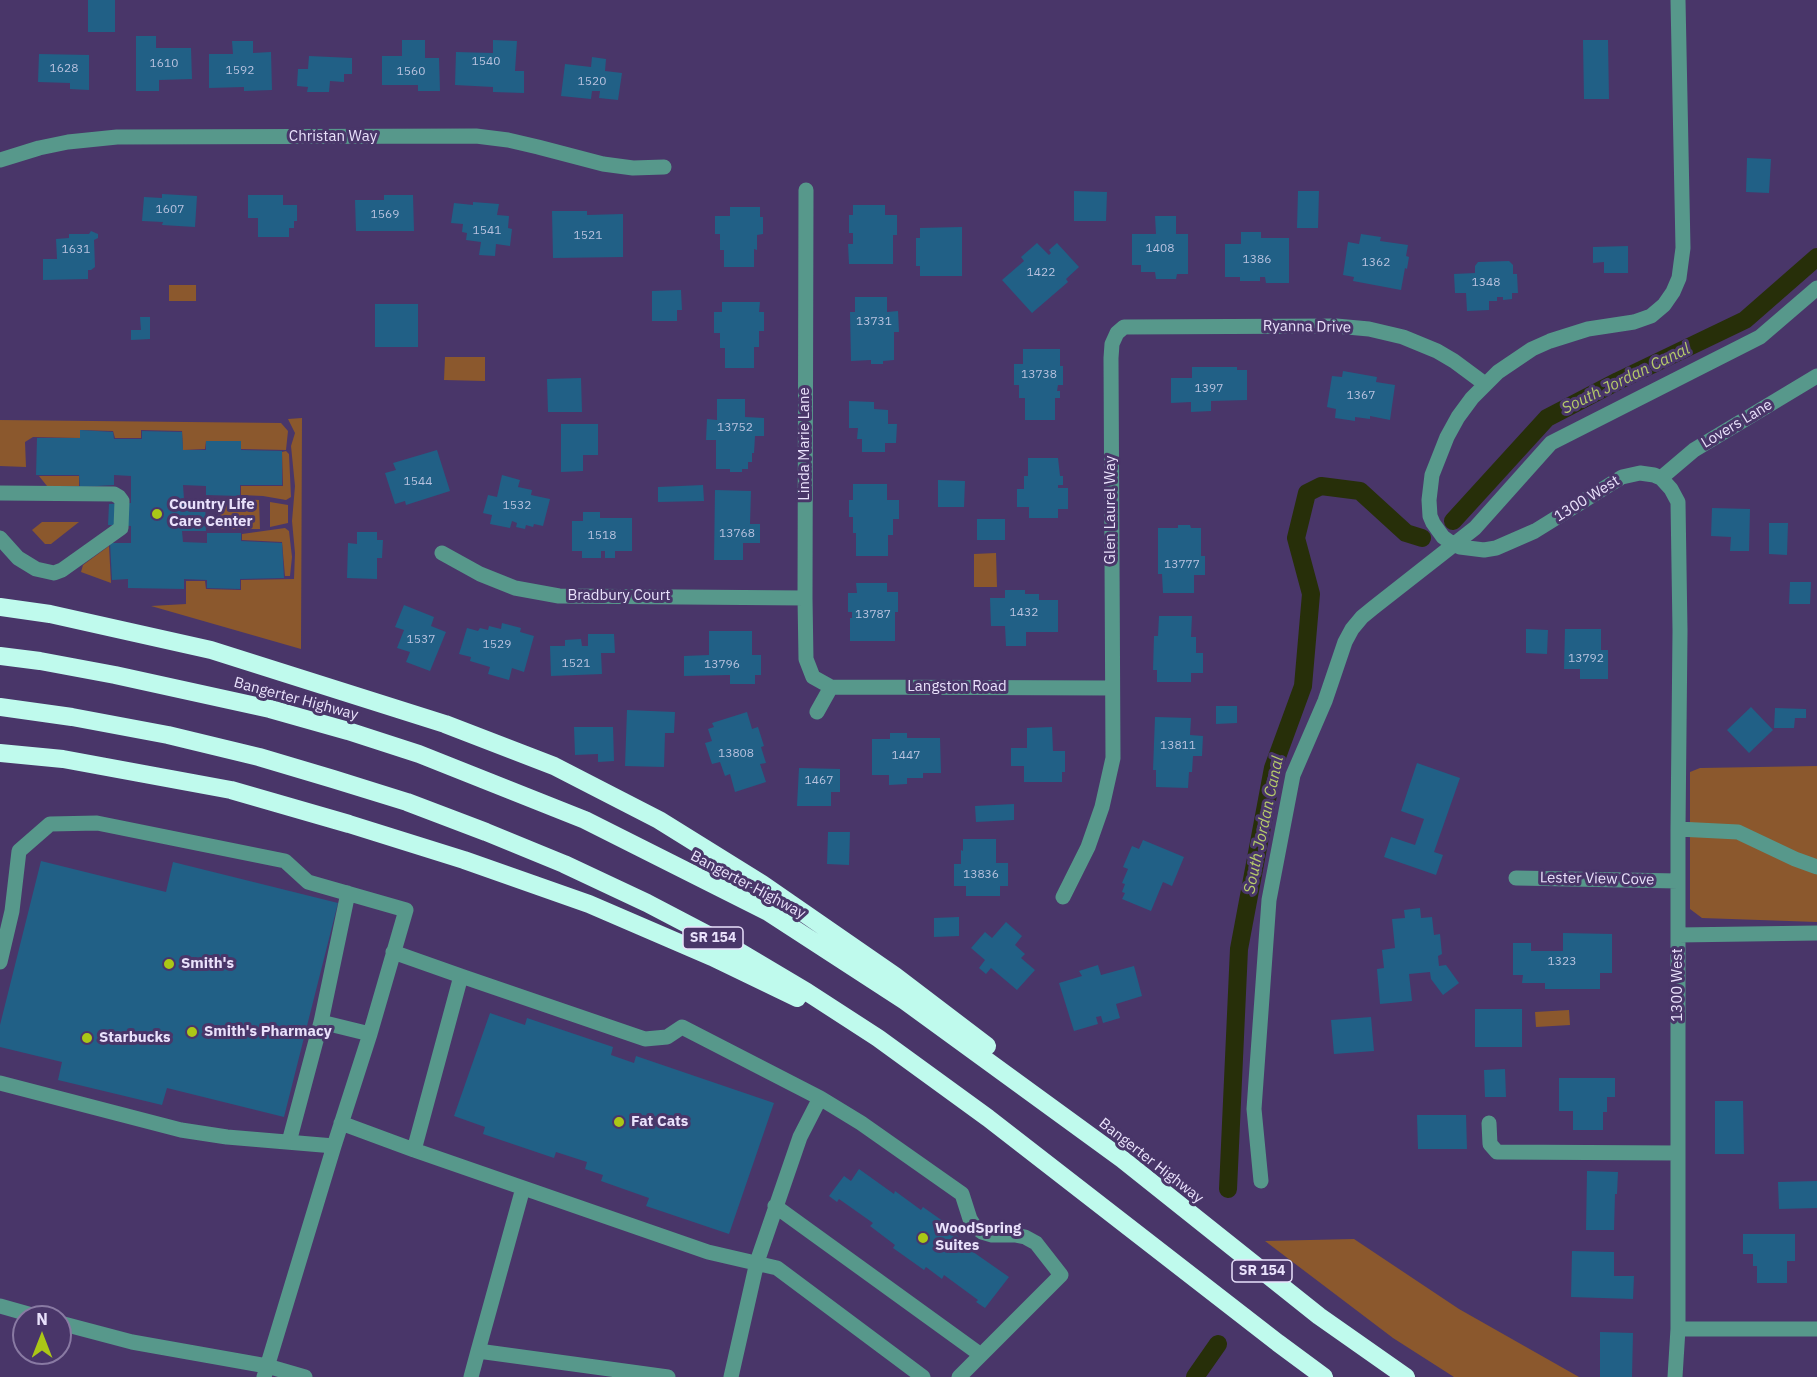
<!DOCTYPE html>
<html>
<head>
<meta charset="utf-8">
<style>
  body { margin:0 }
  #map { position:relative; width:1817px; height:1377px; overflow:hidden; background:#493669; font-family:"IBM Plex Sans",sans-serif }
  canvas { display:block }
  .north { position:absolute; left:12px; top:1305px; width:60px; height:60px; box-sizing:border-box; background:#493669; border:2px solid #897aa3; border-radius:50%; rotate:0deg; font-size:16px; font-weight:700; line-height:24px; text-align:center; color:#e9e1fb }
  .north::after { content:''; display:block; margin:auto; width:21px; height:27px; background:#abc716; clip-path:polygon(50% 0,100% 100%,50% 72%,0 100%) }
</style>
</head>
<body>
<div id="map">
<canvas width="1817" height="1377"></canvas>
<div class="north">N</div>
</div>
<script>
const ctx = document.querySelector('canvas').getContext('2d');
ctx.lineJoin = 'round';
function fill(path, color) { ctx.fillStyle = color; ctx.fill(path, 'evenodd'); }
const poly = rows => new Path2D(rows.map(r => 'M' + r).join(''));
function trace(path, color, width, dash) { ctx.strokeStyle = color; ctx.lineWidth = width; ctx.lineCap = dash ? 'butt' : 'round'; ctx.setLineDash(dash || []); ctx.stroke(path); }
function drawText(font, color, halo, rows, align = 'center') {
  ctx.font = font + ' "IBM Plex Sans",sans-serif'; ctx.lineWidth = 6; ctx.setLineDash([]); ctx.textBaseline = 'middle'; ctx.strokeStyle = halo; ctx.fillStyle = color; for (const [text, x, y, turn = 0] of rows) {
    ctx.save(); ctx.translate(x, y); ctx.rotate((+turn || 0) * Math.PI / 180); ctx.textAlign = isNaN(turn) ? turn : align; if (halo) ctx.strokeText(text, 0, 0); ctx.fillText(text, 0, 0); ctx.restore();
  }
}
fill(poly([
  [169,285,196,285,196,301,169,301],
  [445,357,485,357,485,381,444,380],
  [302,418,301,649,151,606,186,604,186,581,205,581,206,589,241,590,241,580,294,579,295,553,292,521,295,486,291,446,295,433,288,419],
  [0,420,281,423,288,431,286,450,241,449,241,441,206,441,205,449,183,450,182,431,141,430,141,438,115,438,113,431,80,430,80,438,33,437,25,442,26,467,0,466],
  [286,451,289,454,291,497,286,500,263,496,241,495,241,486,283,486,282,452],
  [39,476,79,476,79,486,47,486],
  [240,499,259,500,260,529,218,529,218,500],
  [270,502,288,505,288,523,270,527],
  [42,522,79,522,51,544,45,544,32,530],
  [285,528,289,531,292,557,290,576,285,576,282,542,242,540,242,534],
  [109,546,111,583,81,572,83,565],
  [996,553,997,587,974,587,974,554],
  [1817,766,1817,922,1702,918,1690,909,1690,772,1700,768],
  [1569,1010,1570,1025,1536,1027,1535,1012],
  [1354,1239,1459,1309,1579,1377,1454,1377,1393,1338,1265,1241]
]), '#8b582d');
trace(poly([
  [1453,521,1547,418,1618,381,1745,320,1817,257],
  [1228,1189,1239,949,1273,768,1303,686,1311,594,1296,538,1307,493,1321,486,1360,491,1406,533,1422,538],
  [1195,1377,1218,1344]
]), '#272f09', 18);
fill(poly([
  [88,0,115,0,115,32,88,32],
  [136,36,156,36,156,48,191,48,192,79,159,80,159,91,136,91],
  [402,40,425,40,425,58,439,58,440,91,418,91,418,85,382,85,382,56,402,56],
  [493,40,517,41,515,71,524,71,524,93,493,92,493,87,455,85,456,52,493,53],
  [1583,40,1608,40,1609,99,1584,99],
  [232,41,253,41,253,53,271,52,272,90,244,91,244,87,209,88,209,54,233,54],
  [39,54,89,55,89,90,70,89,70,83,38,82],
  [309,56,352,58,352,74,344,74,344,82,330,81,329,92,307,92,308,87,297,86,298,69,308,69],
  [592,57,606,59,605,71,622,73,618,100,599,98,600,91,592,91,591,99,561,96,565,64,591,67],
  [1747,158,1771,159,1769,193,1746,192],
  [1074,191,1107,192,1106,221,1074,221],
  [1298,191,1319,191,1318,228,1297,228],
  [162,194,197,196,195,227,162,225,163,222,142,221,144,197,162,198],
  [248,195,283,195,283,205,297,205,297,221,294,221,294,228,289,228,289,237,258,237,258,218,248,218],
  [384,195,413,195,414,231,356,231,355,200,384,200],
  [473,202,499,204,497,215,509,216,508,228,512,229,510,246,496,244,495,256,479,255,481,242,466,240,467,233,462,232,463,224,451,223,454,203,473,205],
  [853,205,885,205,885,215,897,215,897,235,893,235,893,264,849,264,848,244,853,244,853,233,849,233,849,215,853,215],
  [730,207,760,207,760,217,763,217,763,234,757,235,757,250,754,249,754,267,724,267,724,250,720,250,720,234,715,234,715,216,730,216],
  [552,211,587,211,587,215,623,214,623,257,553,258],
  [1155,216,1176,216,1176,234,1188,234,1188,274,1177,274,1176,279,1156,279,1155,272,1141,272,1141,265,1132,265,1132,234,1156,234],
  [962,227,962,276,920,276,920,266,916,266,916,238,920,238,920,228],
  [91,231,98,234,98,238,94,240,95,267,91,270,88,270,88,279,43,280,43,259,57,259,56,239,69,238,69,234,89,234],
  [1241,232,1261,232,1261,238,1289,238,1289,283,1266,283,1265,277,1260,277,1260,281,1240,281,1240,277,1225,277,1225,244,1241,244],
  [1361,234,1381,237,1380,241,1408,245,1406,256,1409,257,1407,269,1405,268,1401,290,1353,281,1354,277,1343,275,1348,242,1359,244],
  [1037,243,1049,255,1051,253,1049,250,1057,243,1079,267,1066,279,1068,282,1032,313,1002,280,1024,261,1021,257],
  [1628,246,1628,273,1604,273,1604,262,1593,263,1593,247],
  [1509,261,1513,265,1513,274,1517,274,1518,293,1512,293,1512,299,1503,300,1503,297,1497,297,1497,301,1489,301,1489,310,1467,311,1466,293,1455,293,1454,274,1475,273,1475,266,1478,262],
  [681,290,682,310,677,310,677,321,652,321,652,291],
  [855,297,887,297,887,312,898,311,899,332,894,332,894,360,883,361,883,364,871,364,871,360,851,361,850,312,855,312],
  [722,302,760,302,759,312,764,312,764,331,759,331,759,347,754,347,754,368,725,368,725,348,720,348,720,333,714,333,714,312,722,312],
  [375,304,418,304,418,347,375,347],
  [140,317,150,317,150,339,131,340,131,330,141,330],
  [1023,349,1060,349,1060,366,1063,366,1063,385,1058,385,1057,391,1060,391,1060,398,1055,398,1055,420,1025,420,1025,398,1019,398,1019,385,1014,385,1014,364,1023,364],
  [1192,367,1237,367,1237,370,1247,370,1247,400,1211,401,1211,411,1191,412,1191,402,1171,403,1171,378,1192,378],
  [1343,371,1377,377,1376,382,1395,385,1390,420,1370,416,1370,419,1355,417,1355,421,1335,418,1336,409,1327,407,1332,376,1342,377],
  [581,378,582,412,548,412,547,379],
  [717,399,745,399,745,417,764,418,764,436,755,436,754,453,752,453,752,462,748,462,748,469,742,469,742,472,730,472,730,469,716,469,716,440,706,440,707,419,717,420],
  [849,401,874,402,874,409,888,410,888,424,897,424,896,443,885,443,885,452,862,452,862,439,857,439,858,428,849,428],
  [561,424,598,424,598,455,583,455,583,471,561,472],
  [80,430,113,432,114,439,142,439,142,431,182,432,183,450,206,450,206,441,241,441,241,450,282,451,282,485,240,485,240,496,206,495,206,486,183,485,184,499,205,499,206,531,182,531,183,542,207,543,207,533,241,533,241,541,282,543,284,578,240,579,240,589,207,588,207,580,184,579,184,589,128,588,128,579,112,580,110,543,131,543,131,526,108,525,109,504,131,503,131,476,114,475,114,485,80,487,79,475,36,475,37,438,80,438],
  [437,450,450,491,406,505,405,501,395,504,385,473,396,470,393,463],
  [1028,458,1058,458,1060,476,1063,476,1063,485,1058,485,1058,488,1068,488,1068,509,1058,509,1058,518,1029,518,1029,507,1017,507,1017,489,1024,489,1024,476,1028,476],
  [502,475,520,480,518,487,532,490,531,495,550,499,543,526,534,524,533,527,526,525,525,529,516,527,517,523,512,521,510,528,490,524,492,515,483,513,488,495,497,497],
  [938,480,965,481,964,507,938,507],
  [853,484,887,484,887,500,899,500,899,519,893,519,893,535,888,535,888,556,856,556,856,533,853,533,853,517,849,517,849,500,853,500],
  [703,485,704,501,658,502,658,487],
  [715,490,751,491,750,524,760,524,760,543,743,543,743,560,714,560],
  [1712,508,1750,509,1749,551,1730,551,1731,537,1711,536],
  [583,512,600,512,600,518,632,518,632,551,615,551,615,558,605,558,605,551,601,551,601,558,582,558,582,551,572,551,572,521,583,521],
  [977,519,1005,519,1005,540,977,540],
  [1769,523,1788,523,1787,555,1769,554],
  [1178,525,1190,525,1191,528,1201,528,1201,556,1205,556,1205,575,1194,575,1194,593,1163,593,1162,574,1158,574,1158,528,1178,528],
  [357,532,377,532,377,540,383,540,382,558,377,558,377,579,347,578,348,543,357,544],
  [1790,582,1811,582,1810,604,1789,604],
  [856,583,887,583,887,592,898,592,898,612,895,612,895,641,850,641,850,618,852,618,852,612,848,612,848,593,857,593],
  [1005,590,1025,590,1025,594,1039,594,1039,600,1058,600,1058,632,1026,632,1026,646,1006,646,1005,626,991,626,990,598,1005,598],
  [404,605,434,617,431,626,446,632,430,671,406,662,410,652,397,648,404,630,395,627],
  [1159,616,1192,616,1191,637,1196,637,1196,653,1203,653,1203,673,1191,673,1191,682,1157,682,1157,670,1153,670,1154,636,1158,636],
  [502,623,521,628,520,632,534,636,524,672,512,668,509,680,488,674,490,667,470,661,471,657,459,654,467,628,478,631,480,628,488,630,489,626,501,629],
  [1526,629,1548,630,1547,654,1526,653],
  [1565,629,1601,629,1601,650,1608,650,1608,679,1580,679,1580,669,1564,669],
  [709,631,752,631,752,655,761,655,761,675,755,675,755,684,730,684,730,675,684,676,684,656,709,655],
  [588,634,614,634,615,653,601,653,602,674,551,676,550,646,565,646,565,640,581,639,582,646,588,646],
  [1216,706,1237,706,1237,723,1216,724],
  [1751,707,1773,730,1749,753,1727,730],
  [1775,708,1806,709,1806,718,1795,718,1794,728,1774,728],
  [627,710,675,712,674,733,665,733,664,767,625,766],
  [747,712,752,729,758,727,764,746,761,747,766,763,760,764,766,782,735,792,730,774,725,776,720,762,712,764,705,743,712,741,708,729,714,727,712,723],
  [1155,717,1191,718,1190,735,1203,736,1202,756,1193,756,1192,772,1189,772,1188,788,1156,787,1156,770,1153,770],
  [574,727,613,727,614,761,598,762,598,754,575,755],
  [1052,727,1053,751,1065,751,1065,772,1062,772,1062,782,1024,782,1024,766,1011,766,1011,748,1027,748,1027,728],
  [890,733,907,733,907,738,940,738,941,773,923,773,923,778,907,778,907,784,889,785,889,775,872,775,872,739,890,739],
  [1417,763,1460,778,1434,852,1443,855,1436,875,1384,857,1391,837,1415,845,1424,819,1401,811],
  [799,768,840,769,840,792,831,792,831,806,797,806],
  [1014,804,1014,820,976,822,975,806],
  [828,832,850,832,849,865,827,864],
  [963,839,996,839,996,863,1008,863,1008,886,1000,886,1000,896,966,896,966,886,954,886,954,864,961,864,961,850,963,851],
  [1143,840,1184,857,1172,886,1163,882,1151,911,1122,899,1125,893,1122,892,1125,884,1122,883,1128,869,1123,867,1132,846,1139,849],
  [41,861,166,892,173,862,338,903,284,1117,167,1088,162,1105,58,1080,62,1062,0,1047,0,1025],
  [1420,908,1421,918,1432,917,1434,935,1440,934,1442,954,1438,956,1439,966,1446,965,1459,983,1443,995,1431,979,1430,972,1409,974,1412,1001,1380,1004,1377,969,1384,968,1382,950,1395,948,1392,919,1405,918,1404,910],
  [959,917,959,936,934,937,934,918],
  [1006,922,1022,936,1015,945,1025,954,1021,958,1035,970,1017,990,991,968,986,974,979,968,985,960,971,948,985,932,992,938],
  [1563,933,1612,934,1612,973,1600,973,1600,989,1545,989,1545,983,1522,983,1523,975,1513,975,1513,943,1531,943,1531,951,1563,951],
  [1098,965,1101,975,1134,966,1142,996,1116,1004,1120,1018,1103,1023,1101,1016,1096,1017,1098,1024,1074,1031,1059,983,1082,976,1079,971],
  [1475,1009,1522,1009,1522,1047,1475,1047],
  [490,1013,525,1025,527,1018,613,1047,611,1055,634,1063,636,1056,774,1103,729,1234,646,1206,649,1198,601,1181,603,1175,585,1169,587,1162,556,1152,554,1158,483,1134,485,1127,454,1116],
  [1371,1017,1374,1051,1334,1054,1331,1020],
  [1505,1069,1506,1097,1485,1097,1484,1070],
  [1559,1078,1615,1078,1615,1097,1607,1097,1607,1112,1603,1112,1603,1130,1573,1130,1573,1111,1559,1111],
  [1715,1101,1743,1101,1744,1154,1715,1154],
  [1417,1115,1466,1115,1467,1149,1418,1149],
  [859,1169,894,1194,895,1191,921,1210,923,1207,954,1229,952,1232,968,1244,966,1247,1009,1277,985,1308,976,1302,978,1300,944,1275,942,1279,926,1267,924,1270,893,1248,895,1245,870,1226,873,1223,839,1199,837,1202,829,1196,844,1176,851,1181],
  [1587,1171,1618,1172,1617,1194,1615,1194,1614,1230,1586,1230],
  [1817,1181,1817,1208,1779,1209,1778,1182],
  [1743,1234,1795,1234,1795,1261,1787,1261,1787,1283,1757,1283,1757,1266,1753,1266,1753,1254,1743,1254],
  [1572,1251,1614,1252,1614,1276,1634,1276,1633,1299,1571,1297],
  [1600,1332,1633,1333,1632,1377,1600,1377]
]), '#216086');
trace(poly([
  [0,160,39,148,68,142,117,137,476,136,508,140,538,147,603,164,633,168,664,167],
  [806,190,805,598,806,659,813,677,831,687,1112,688],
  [1661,478,1694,450,1817,376],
  [0,493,114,494,119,497,122,501,121,528,62,570,54,573,36,569,18,558,0,538],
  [442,553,480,574,515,588,559,596,805,598],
  [817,712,831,687],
  [1678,829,1738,832,1795,859,1817,867],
  [1516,878,1678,881],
  [1063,897,1088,847,1102,807,1113,758,1111,358,1112,344,1117,333,1124,327,1336,326,1369,329,1403,337,1437,351,1454,361,1485,384],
  [1678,935,1817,933],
  [393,952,461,976],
  [0,962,12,911,19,851,50,824,97,823,285,861,308,882,406,910,370,1034,334,1146,264,1377],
  [321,1022,370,1034],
  [0,1083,181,1130,227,1137,334,1146],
  [820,1098,861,1123,962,1194,970,1219,975,1227,982,1232,992,1235,1015,1235,1025,1237,1036,1243,1061,1275,959,1377],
  [341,1123,414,1150,461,976,645,1039,667,1037,682,1027,820,1098,800,1137,757,1262,731,1377],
  [1489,1123,1490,1144,1497,1152,1678,1153],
  [289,1142,321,1022,348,893],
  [414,1150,708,1252,777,1268,923,1377],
  [1261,1181,1254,1109,1269,900,1293,775,1325,701,1345,642,1352,629,1362,617,1373,608,1475,528,1551,443,1760,337,1817,288],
  [775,1206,981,1355],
  [0,1306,39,1317],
  [60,1323,132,1342,267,1366,305,1377],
  [1678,1329,1817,1329],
  [478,1351,523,1188],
  [471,1377,478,1351,668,1377],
  [1675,1377,1678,1329,1678,829,1680,631,1678,502,1671,489,1661,478,1654,475,1640,473,1622,477,1535,531,1496,548,1484,550,1460,547,1450,542,1443,537,1433,523,1430,516,1429,500,1432,475,1447,437,1458,417,1472,398,1498,372,1532,349,1550,341,1588,329,1634,322,1651,316,1664,305,1673,292,1679,278,1683,248,1678,0]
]), '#57988b', 15);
trace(poly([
  [0,607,50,614,211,650,445,724,554,766,659,820,762,884,895,976,987,1046],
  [0,656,40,661,115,675,270,709,348,731,419,754,585,820,768,912,905,1001,1122,1159,1319,1316,1406,1377],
  [0,707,72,717,168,735,259,757,333,779,407,802,486,832,564,864,647,903,733,948,807,992,878,1038,988,1118,1278,1343,1324,1377],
  [0,753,63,759,231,790,349,824,464,860,589,904,712,957,797,998]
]), '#bffaed', 18);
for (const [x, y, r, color] of [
  [157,514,6,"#abc716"],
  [169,964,6,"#abc716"],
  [192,1032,6,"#abc716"],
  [87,1038,6,"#abc716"],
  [619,1122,6,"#abc716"],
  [923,1238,6,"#abc716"]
]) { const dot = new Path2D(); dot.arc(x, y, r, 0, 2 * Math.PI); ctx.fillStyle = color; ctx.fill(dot); trace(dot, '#493669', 2); }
drawText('12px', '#b7c1de', null, [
  ["1540",486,62],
  ["1610",164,64],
  ["1628",64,69],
  ["1592",240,71],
  ["1560",411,72],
  ["1520",592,82],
  ["1607",170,210],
  ["1569",385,215],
  ["1541",487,231],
  ["1521",588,236],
  ["1408",1160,249],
  ["1631",76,250],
  ["1386",1257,260],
  ["1362",1376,263],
  ["1422",1041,273],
  ["1348",1486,283],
  ["13731",874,322],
  ["13738",1039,375],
  ["1397",1209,389],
  ["1367",1361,396],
  ["13752",735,428],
  ["1544",418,482],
  ["1532",517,506],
  ["13768",737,534],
  ["1518",602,536],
  ["13777",1182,565],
  ["1432",1024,613],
  ["13787",873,615],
  ["1537",421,640],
  ["1529",497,645],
  ["13792",1586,659],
  ["1521",576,664],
  ["13796",722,665],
  ["13811",1178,746],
  ["13808",736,754],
  ["1447",906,756],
  ["1467",819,781],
  ["13836",981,875],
  ["1323",1562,962]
]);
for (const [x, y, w] of [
  [713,938,60],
  [1262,1271,60]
]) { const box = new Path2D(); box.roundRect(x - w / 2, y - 11, w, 22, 4.5); ctx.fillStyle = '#493669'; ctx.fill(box); trace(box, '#e9e1fb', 1.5); }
drawText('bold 14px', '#e9e1fb', null, [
  ["SR 154",713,938],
  ["SR 154",1262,1271]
]);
drawText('15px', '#e9e1fb', '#493669', [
  ["Christan Way",333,137],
  ["Ryanna Drive",1307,327,1],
  ["Lovers Lane",1737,424,-31],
  ["Linda Marie Lane",805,444,-90],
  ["1300 West",1587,499,-32],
  ["Glen Laurel Way",1111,510,-90],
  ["Bradbury Court",619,596],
  ["Langston Road",957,687],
  ["Bangerter Highway",296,699,15],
  ["Lester View Cove",1597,879,1],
  ["Bangerter Highway",748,885,28],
  ["1300 West",1678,985,-90],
  ["Bangerter Highway",1151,1161,38]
]);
drawText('bold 15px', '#e9e1fb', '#493669', [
  ["Country Life",169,505],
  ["Care Center",169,522],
  ["Smith's",181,964],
  ["Smith's Pharmacy",204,1032],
  ["Starbucks",99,1038],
  ["Fat Cats",631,1122],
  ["WoodSpring",935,1229],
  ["Suites",935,1246]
], 'left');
drawText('italic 16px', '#b6cb6a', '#493669', [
  ["South Jordan Canal",1626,379,-26],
  ["South Jordan Canal",1264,825,-78]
]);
</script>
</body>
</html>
